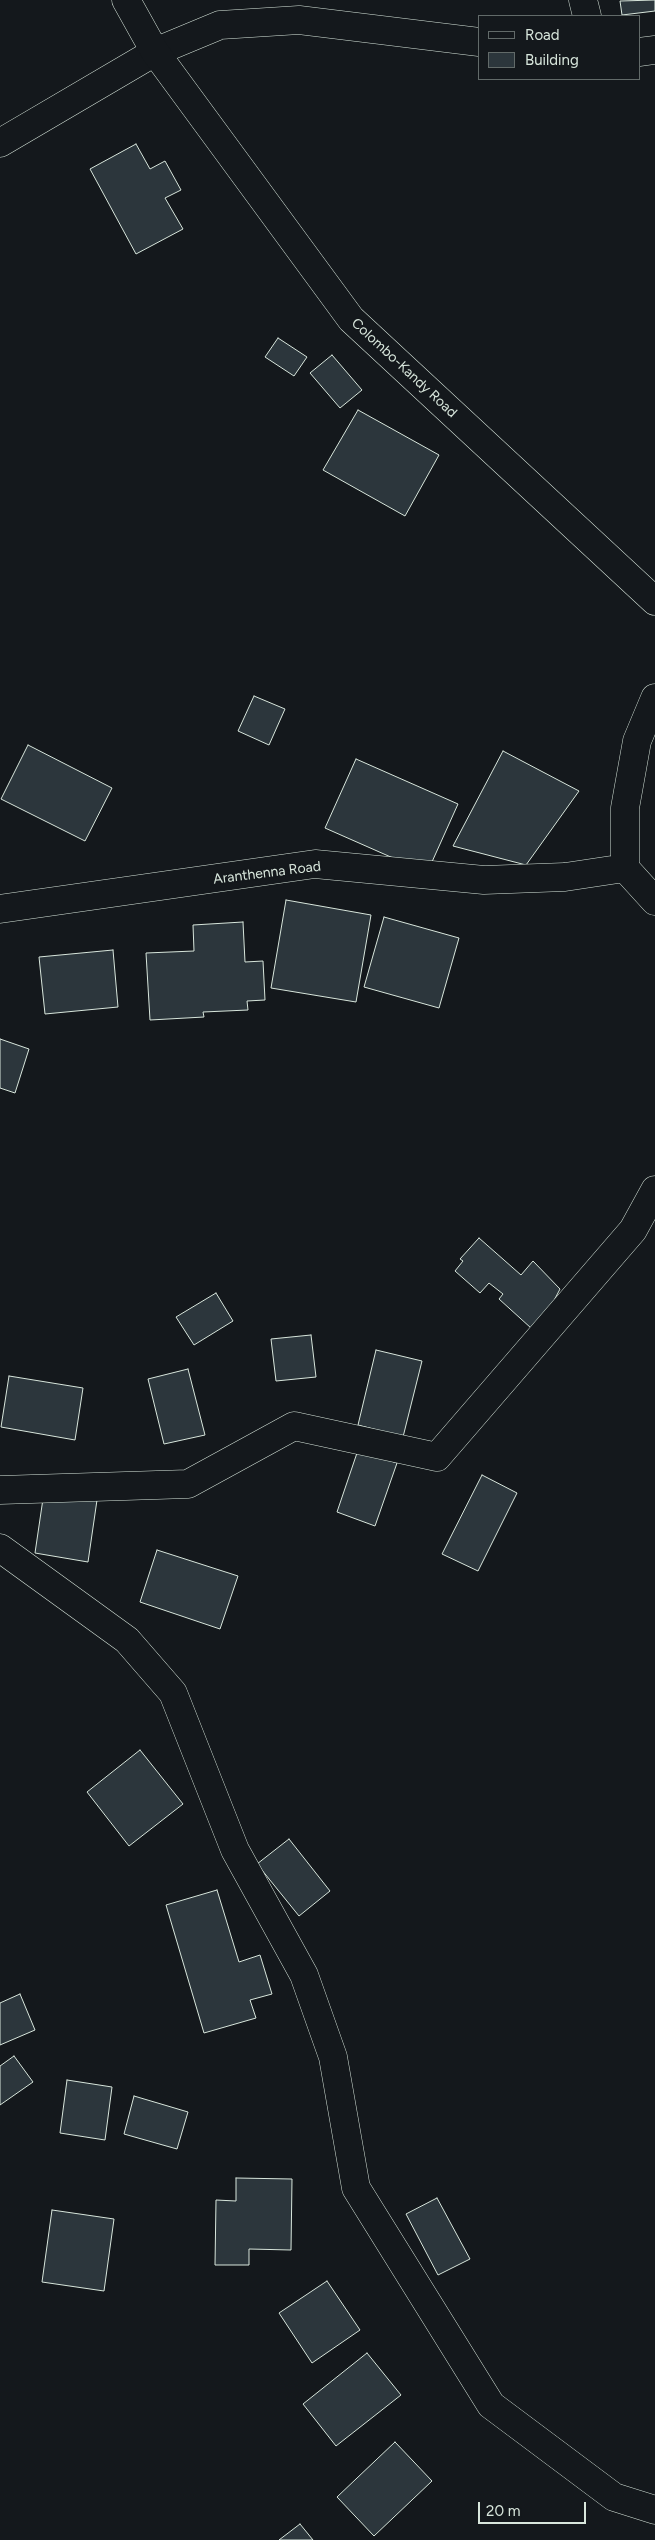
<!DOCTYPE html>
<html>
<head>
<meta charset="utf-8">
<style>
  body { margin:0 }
  #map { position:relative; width:655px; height:2540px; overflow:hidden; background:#14181c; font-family:Figtree,sans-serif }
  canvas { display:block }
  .legend { position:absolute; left:478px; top:15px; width:162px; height:65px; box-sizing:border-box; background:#14181c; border:1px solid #626a69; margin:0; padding:6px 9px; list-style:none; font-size:15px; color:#d8e6dc }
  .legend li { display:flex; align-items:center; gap:10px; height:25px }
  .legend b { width:25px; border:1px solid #626a69 }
  .scale { position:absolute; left:478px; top:2502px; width:108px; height:22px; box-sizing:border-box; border:2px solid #d8e6dc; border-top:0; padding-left:6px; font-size:15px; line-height:18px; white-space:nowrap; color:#d8e6dc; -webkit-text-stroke:4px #14181c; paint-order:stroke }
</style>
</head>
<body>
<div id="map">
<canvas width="655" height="2540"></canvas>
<ul class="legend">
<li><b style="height:6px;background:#14181c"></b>Road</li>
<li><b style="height:14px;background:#2c363c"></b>Building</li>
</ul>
<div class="scale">20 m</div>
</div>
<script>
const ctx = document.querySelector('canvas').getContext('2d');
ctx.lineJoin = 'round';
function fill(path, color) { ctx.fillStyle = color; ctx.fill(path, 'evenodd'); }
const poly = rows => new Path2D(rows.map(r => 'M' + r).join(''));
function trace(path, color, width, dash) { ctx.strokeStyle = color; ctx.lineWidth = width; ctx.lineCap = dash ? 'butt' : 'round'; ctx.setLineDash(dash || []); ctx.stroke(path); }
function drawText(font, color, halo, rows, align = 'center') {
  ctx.font = font + ' Figtree,sans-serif'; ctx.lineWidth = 4; ctx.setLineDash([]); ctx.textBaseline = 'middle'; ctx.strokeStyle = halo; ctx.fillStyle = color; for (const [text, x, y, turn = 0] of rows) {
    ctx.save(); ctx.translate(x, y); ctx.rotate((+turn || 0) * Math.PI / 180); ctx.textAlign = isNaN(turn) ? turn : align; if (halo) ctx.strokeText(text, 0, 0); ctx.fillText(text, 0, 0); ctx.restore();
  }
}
const building = poly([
  [655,0,655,11,622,15,620,1,655,0],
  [136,144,150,169,165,161,181,190,165,198,183,229,136,254,90,169,136,144],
  [278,338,307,357,294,376,265,357,278,338],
  [332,355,362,390,340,408,310,373,332,355],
  [358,410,439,455,405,516,323,470,358,410],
  [254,696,285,709,269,745,238,731,254,696],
  [28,745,112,788,85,841,1,799,28,745],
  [503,751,579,791,526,865,453,846,503,751],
  [356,759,458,804,427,873,325,828,356,759],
  [286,900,371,915,356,1002,271,988,286,900],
  [384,917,459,938,439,1008,364,987,384,917],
  [243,922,245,962,263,961,265,1000,247,1001,248,1010,203,1012,204,1017,150,1020,146,953,194,951,193,925,243,922],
  [113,950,118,1007,45,1014,39,957,113,950],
  [0,1039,29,1049,15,1093,0,1088,0,1039],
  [479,1238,521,1275,533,1261,560,1289,548,1312,531,1328,499,1299,503,1294,489,1283,480,1293,455,1271,463,1261,460,1259,479,1238],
  [216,1293,233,1321,194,1345,176,1317,216,1293],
  [311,1335,316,1377,276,1381,271,1339,311,1335],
  [376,1350,422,1361,403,1437,358,1425,376,1350],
  [188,1369,205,1435,164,1444,148,1379,188,1369],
  [9,1376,83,1388,75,1440,1,1427,9,1376],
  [358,1450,397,1463,375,1526,337,1512,358,1450],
  [482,1475,517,1493,478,1571,442,1554,482,1475],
  [44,1492,97,1500,88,1562,35,1553,44,1492],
  [157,1550,238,1576,220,1629,140,1602,157,1550],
  [140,1750,183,1804,129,1846,87,1792,140,1750],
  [289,1839,330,1891,299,1916,257,1864,289,1839],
  [217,1890,239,1962,260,1955,272,1994,250,2000,256,2018,204,2033,166,1905,217,1890],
  [20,1994,35,2030,0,2045,0,2003,20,1994],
  [14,2056,33,2082,0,2105,0,2066,14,2056],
  [67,2080,112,2087,105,2140,60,2133,67,2080],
  [134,2096,188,2112,177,2149,124,2134,134,2096],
  [236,2178,292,2179,291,2250,249,2249,249,2265,215,2265,216,2200,236,2201,236,2178],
  [437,2198,470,2259,438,2275,406,2214,437,2198],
  [52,2210,114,2219,104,2291,42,2282,52,2210],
  [327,2281,360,2330,312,2363,279,2313,327,2281],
  [367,2353,401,2395,336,2446,303,2404,367,2353],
  [395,2442,432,2481,374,2536,337,2497,395,2442],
  [300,2524,313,2540,279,2540,300,2524]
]);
fill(building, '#2c363c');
trace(building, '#d8e6dc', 1);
const minor = poly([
  [583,0,587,16],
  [639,52,655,50],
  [0,143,155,52,220,25,299,20,479,42],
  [625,868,625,808,637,741,655,698],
  [625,868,655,901],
  [0,909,315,864,484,880,565,877,625,868],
  [0,1490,188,1484,294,1426,437,1457,633,1230,655,1190],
  [0,1548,127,1640,173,1693,235,1850,304,1975,333,2057,356,2188,491,2405,614,2497,655,2510]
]);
const trunk = poly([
  [126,0,155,52,351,319,655,601]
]);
trace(minor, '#d8e6dc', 29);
trace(trunk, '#d8e6dc', 29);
trace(minor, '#14181c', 28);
trace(trunk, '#14181c', 28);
drawText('14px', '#d8e6dc', '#14181c', [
  ["Colombo-Kandy Road",404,368,43],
  ["Aranthenna Road",267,873,-7]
]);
</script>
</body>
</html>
